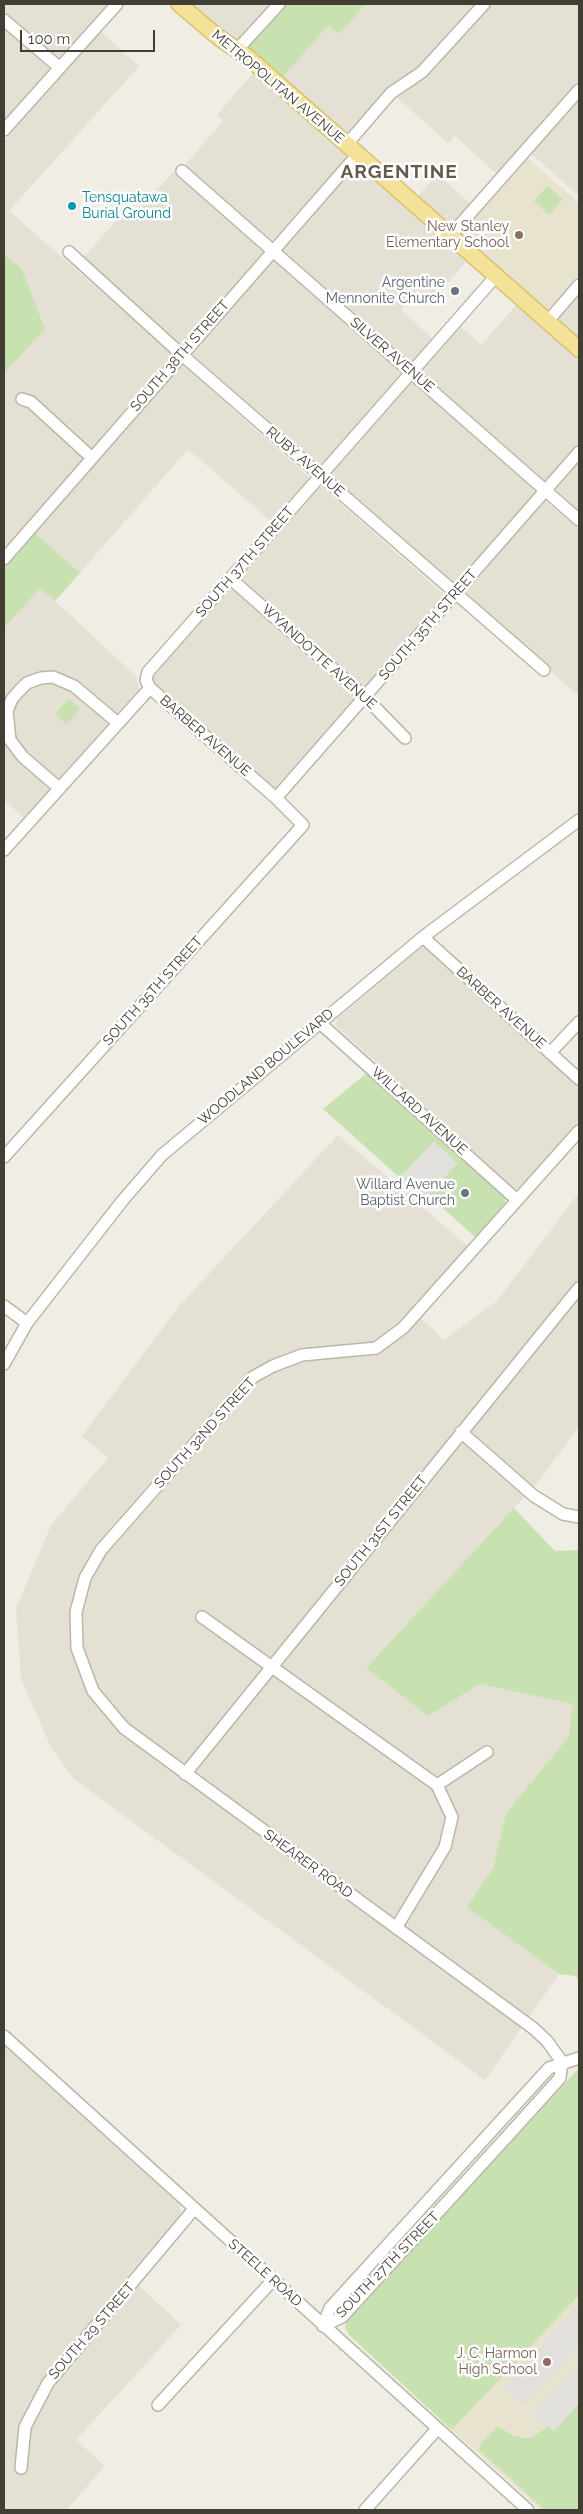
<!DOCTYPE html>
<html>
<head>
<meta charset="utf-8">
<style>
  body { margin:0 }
  #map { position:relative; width:583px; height:2514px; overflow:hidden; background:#f0eee4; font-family:Raleway,sans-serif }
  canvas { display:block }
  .frame { position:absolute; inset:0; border:5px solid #423e35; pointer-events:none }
  .scale { position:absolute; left:20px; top:30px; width:135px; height:22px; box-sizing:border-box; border:2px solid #423e35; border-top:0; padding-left:6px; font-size:15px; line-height:18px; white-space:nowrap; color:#423e35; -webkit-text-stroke:4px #fff; paint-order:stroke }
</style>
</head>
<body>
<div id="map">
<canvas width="583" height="2514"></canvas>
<div class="frame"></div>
<div class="scale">100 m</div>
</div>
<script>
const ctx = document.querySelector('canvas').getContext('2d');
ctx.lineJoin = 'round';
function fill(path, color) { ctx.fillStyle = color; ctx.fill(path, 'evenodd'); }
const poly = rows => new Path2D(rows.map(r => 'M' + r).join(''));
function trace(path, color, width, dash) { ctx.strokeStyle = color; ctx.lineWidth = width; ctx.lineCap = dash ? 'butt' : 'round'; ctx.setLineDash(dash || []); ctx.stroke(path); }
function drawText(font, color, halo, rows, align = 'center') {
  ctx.font = font + ' Raleway,sans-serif'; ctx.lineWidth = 5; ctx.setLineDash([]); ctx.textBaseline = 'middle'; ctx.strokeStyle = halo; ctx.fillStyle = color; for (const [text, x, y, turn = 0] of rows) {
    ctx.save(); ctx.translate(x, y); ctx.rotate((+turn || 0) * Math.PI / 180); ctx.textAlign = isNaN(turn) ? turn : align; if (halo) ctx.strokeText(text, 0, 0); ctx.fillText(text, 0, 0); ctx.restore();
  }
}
fill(poly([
  [4,4,110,4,63,57,58,59,4,13],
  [191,4,277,4,238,44],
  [366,4,476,4,419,67,396,82,346,134,280,80,328,26,339,34],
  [489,4,579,4,579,82,497,174,455,136,448,143,395,96],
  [4,26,50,68,4,123],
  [100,31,139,66,9,211,168,350,171,356,4,551,4,374,45,327,22,269,4,254,4,141],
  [253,73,346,155,345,160,272,241,184,166,223,121,217,115],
  [579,98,579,196,530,153],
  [358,164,467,261,431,302,417,290,401,310,433,339,410,364,281,250],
  [174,171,264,250,262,254,183,343,177,342,82,259,126,210,133,216],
  [437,174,471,204,450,226,416,198],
  [273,259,402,372,400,377,320,467,191,353],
  [579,293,579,342,556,320],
  [517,304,579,358,579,444,545,481,419,372,459,325,481,345],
  [182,364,311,479,272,522,188,449,80,573,33,531],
  [410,382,414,383,535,491,533,496,455,585,331,476,331,471],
  [579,459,579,513,557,494,556,489],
  [322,487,444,595,443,600,363,688,239,578,317,488],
  [545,501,579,529,579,696,463,594],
  [40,587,136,676,139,689,24,818,4,800,4,628],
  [230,587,355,699,274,789,152,681,154,676],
  [421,948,427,948,579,1085,579,1124,519,1188,514,1188,335,1025,338,1018],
  [338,1135,469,1247,412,1310,444,1340,497,1301,579,1193,579,1426,541,1479,366,1668,428,1716,480,1684,574,1704,569,1736,506,1813,493,1868,468,1907,559,1974,485,2080,74,1779,51,1747,21,1679,16,1609,51,1525,108,1458,82,1436,180,1305],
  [4,2045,178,2202,181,2211,179,2219,128,2275,181,2325,76,2440,105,2466,66,2510,4,2510]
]), '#e4e0d3');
fill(poly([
  [527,157,579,203,579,275,547,311,458,234],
  [579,2295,579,2510,541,2510,452,2430]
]), '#e8e3cf');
fill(poly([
  [284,4,366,4,339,34,328,26,280,80,245,50,247,44],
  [547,186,563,199,549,215,534,201],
  [4,254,22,269,45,328,4,374],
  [33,531,80,573,55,601,40,588,4,628,4,566],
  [69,699,80,709,66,724,55,714],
  [368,1072,505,1197,505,1205,478,1236,474,1236,428,1195,457,1163,434,1142,400,1178,323,1109],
  [514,1508,555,1551,579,1550,579,1980,575,1976,559,1974,467,1907,493,1868,506,1813,569,1736,573,1704,480,1684,428,1716,366,1668],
  [579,2068,579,2295,452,2430,350,2336,345,2328,346,2322],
  [579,2403,579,2510,545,2510,479,2450,480,2445,498,2426,513,2436,523,2438,531,2438,549,2426,554,2431]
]), '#c7e1b0');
fill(poly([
  [434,1142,457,1163,425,1198,401,1177],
  [579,2305,579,2345,525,2405,505,2387],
  [579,2363,579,2403,554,2431,534,2413]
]), '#e1e0dc');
const minor = poly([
  [4,20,60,68],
  [237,50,279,4],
  [4,130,117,4],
  [347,144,391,93,422,72,484,4],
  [182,171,579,520],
  [450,236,579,90],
  [69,252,181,354,544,670],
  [548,321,579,285],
  [22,399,31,402,91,457],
  [4,559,358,154],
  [231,579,365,697,405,738],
  [59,788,23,757,10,740,7,711,12,699,19,691,27,683,41,678,53,677,74,686,118,723],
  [276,798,579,452],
  [4,850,150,688],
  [423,937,579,1079],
  [320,1023,517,1200],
  [550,1053,579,1022],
  [4,1157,303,825,276,798,150,688,146,680,148,672,496,276],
  [4,1306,27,1323],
  [4,1364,27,1323,123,1200,162,1155,423,937,579,820],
  [461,1432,534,1496,563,1514,579,1517],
  [202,1617,437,1785,452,1817,445,1847,396,1928],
  [185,1774,579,1288],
  [437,1785,487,1752],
  [4,2036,528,2510],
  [562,2062,547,2041,533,2028,124,1728,93,1691,77,1648,76,1612,85,1578,101,1550,253,1377,273,1366,302,1355,376,1348,403,1328,579,1131],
  [323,2326,330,2308,549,2068,579,2058],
  [323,2326,342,2317,514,2129,560,2078,562,2062],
  [158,2405,273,2280],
  [21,2468,25,2427,48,2383,194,2209],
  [365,2510,437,2429]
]);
const major = poly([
  [179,4,218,37,250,59,579,349]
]);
trace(minor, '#bbb6a8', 14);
trace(major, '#d8c06b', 18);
trace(minor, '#fff', 11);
trace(major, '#f5e299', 15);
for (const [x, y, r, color] of [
  [72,206,5,"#0f9aa8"],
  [519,235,5,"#8d6e63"],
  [455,291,5,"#6b7280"],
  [465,1193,5,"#6b7280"],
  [547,2362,5,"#8d6e63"]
]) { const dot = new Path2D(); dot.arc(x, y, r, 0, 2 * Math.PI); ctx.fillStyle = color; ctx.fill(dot); trace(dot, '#fff', 2); }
drawText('14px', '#423e35', '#fff', [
  ["METROPOLITAN AVENUE",278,87,40],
  ["SILVER AVENUE",392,355,41],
  ["SOUTH 38TH STREET",180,356,-49],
  ["RUBY AVENUE",305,462,41],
  ["SOUTH 37TH STREET",245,562,-49],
  ["SOUTH 35TH STREET",428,625,-49],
  ["WYANDOTTE AVENUE",319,657,42],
  ["BARBER AVENUE",205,736,41],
  ["SOUTH 35TH STREET",153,991,-48],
  ["BARBER AVENUE",501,1008,42],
  ["WOODLAND BOULEVARD",266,1067,-40],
  ["WILLARD AVENUE",419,1111,42],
  ["SOUTH 32ND STREET",205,1433,-48],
  ["SOUTH 31ST STREET",381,1531,-51],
  ["SHEARER ROAD",308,1864,36],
  ["SOUTH 27TH STREET",388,2265,-46],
  ["STEELE ROAD",265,2273,42],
  ["SOUTH 29 STREET",92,2331,-49]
]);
drawText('14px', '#0d838f', '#fff', [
  ["Tensquatawa",82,198],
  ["Burial Ground",82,214]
], 'left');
drawText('14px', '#785e54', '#fff', [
  ["New Stanley",509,227],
  ["Elementary School",509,243],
  ["J. C. Harmon",537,2354],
  ["High School",537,2370]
], 'right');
drawText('14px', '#5b616d', '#fff', [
  ["Argentine",445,283],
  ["Mennonite Church",445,299],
  ["Willard Avenue",455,1185],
  ["Baptist Church",455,1201]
], 'right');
ctx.letterSpacing = '1px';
drawText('bold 19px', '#635c4d', '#fff', [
  ["ARGENTINE",399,172]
]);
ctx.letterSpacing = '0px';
</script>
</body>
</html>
